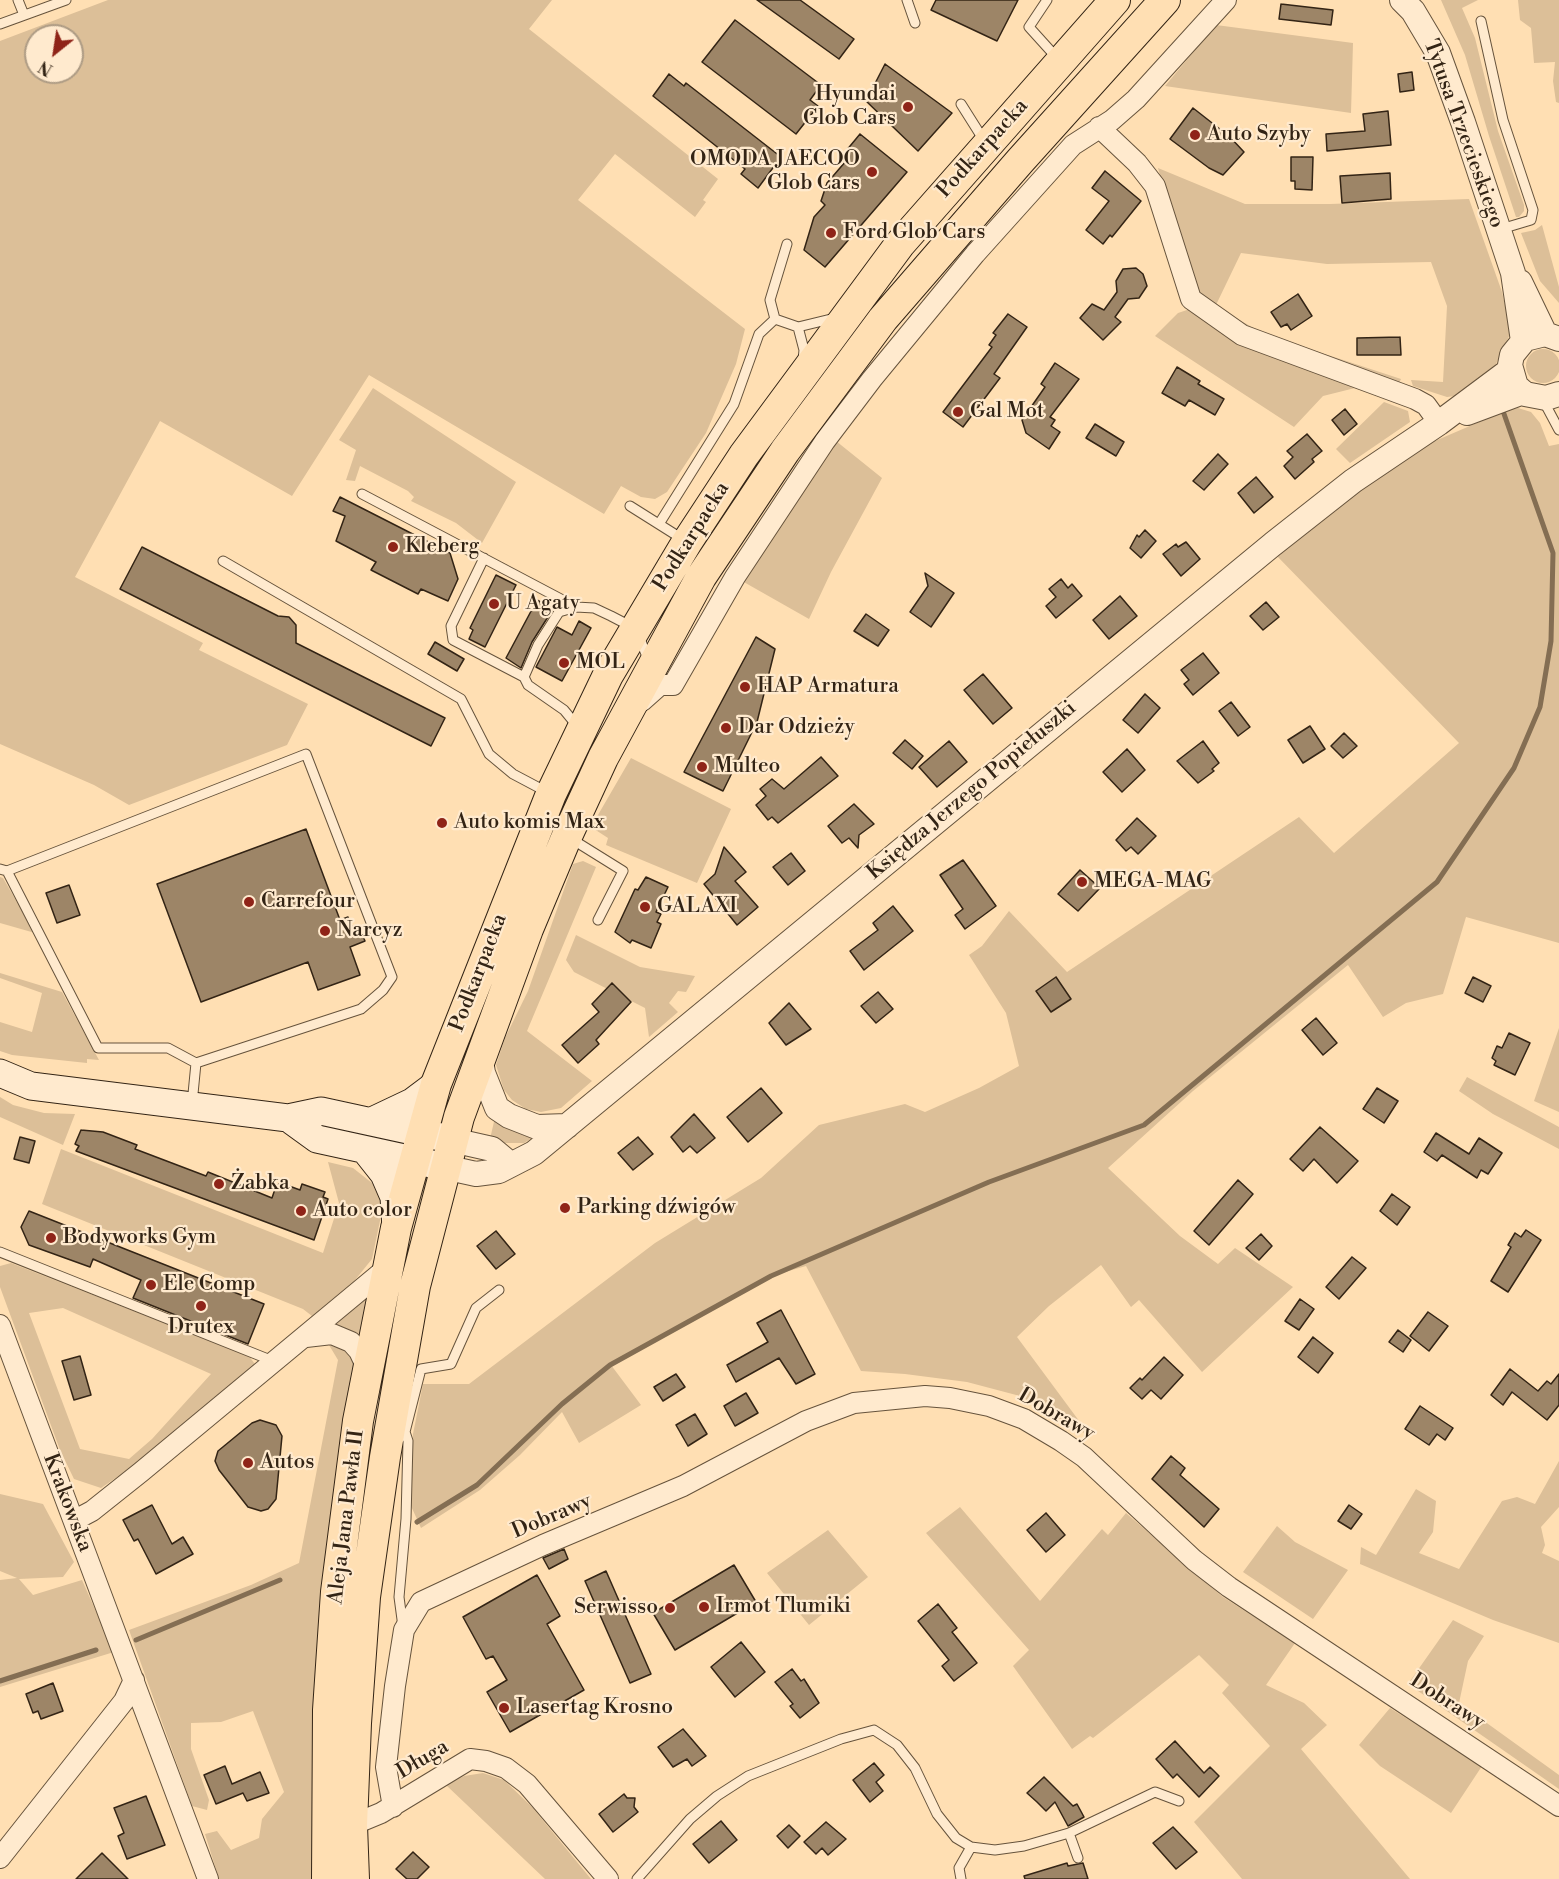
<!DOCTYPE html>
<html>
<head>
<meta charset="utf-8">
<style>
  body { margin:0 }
  #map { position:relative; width:1559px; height:1879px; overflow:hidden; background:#ffdfb3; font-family:"Libre Bodoni",serif }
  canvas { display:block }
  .north { position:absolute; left:24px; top:24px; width:60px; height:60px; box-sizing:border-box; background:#ffeace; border:2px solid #ad9b84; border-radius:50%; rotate:210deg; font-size:16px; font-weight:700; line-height:24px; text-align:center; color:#332415 }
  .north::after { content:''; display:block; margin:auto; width:21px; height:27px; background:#8f2418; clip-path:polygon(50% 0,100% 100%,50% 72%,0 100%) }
</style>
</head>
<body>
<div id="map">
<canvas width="1559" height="1879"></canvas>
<div class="north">N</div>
</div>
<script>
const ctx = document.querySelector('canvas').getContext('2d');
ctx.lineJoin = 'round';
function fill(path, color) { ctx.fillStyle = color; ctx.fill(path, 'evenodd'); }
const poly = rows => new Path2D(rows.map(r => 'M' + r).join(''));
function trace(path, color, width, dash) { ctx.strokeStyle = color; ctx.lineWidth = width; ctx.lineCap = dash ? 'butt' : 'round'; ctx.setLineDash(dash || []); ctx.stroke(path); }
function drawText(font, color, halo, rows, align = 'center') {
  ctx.font = font + ' "Libre Bodoni",serif'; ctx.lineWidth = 4.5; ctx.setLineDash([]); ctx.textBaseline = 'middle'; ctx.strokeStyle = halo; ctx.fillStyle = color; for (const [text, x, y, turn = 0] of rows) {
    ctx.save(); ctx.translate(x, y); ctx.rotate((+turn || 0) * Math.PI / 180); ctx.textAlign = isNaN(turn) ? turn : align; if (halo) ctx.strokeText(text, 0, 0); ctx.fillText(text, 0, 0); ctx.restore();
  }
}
fill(poly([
  [108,0,552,0,529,29,718,179,703,200,706,202,695,217,615,154,578,200,745,329,736,364,706,433,667,492,655,499,641,497,621,486,604,514,369,375,292,496,160,421,75,577,203,643,199,650,308,704,287,745,129,805,94,785,0,744,0,41],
  [36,36,72,36,72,72,36,72],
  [1441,0,1478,0,1462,8,1475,38,1498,131,1524,205,1524,211,1519,217,1516,217,1489,136,1465,55],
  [1518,0,1559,0,1559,103,1556,102,1553,81,1555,62,1534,63,1531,28,1520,20],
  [1216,25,1353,43,1351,113,1165,86],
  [1158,168,1245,204,1330,204,1469,199,1502,292,1511,332,1494,368,1455,396,1447,397,1413,386,1411,380,1443,382,1447,306,1431,262,1327,264,1241,253,1215,307,1267,335,1401,379,1397,387,1241,330,1213,311,1197,296,1182,255],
  [1542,225,1559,287,1559,303,1540,281,1521,233,1535,230],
  [1190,309,1359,387,1323,396,1294,427,1155,336,1178,313],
  '1526 366a17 17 0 1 1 34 0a17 17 0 1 1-34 0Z',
  [373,388,516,482,482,543,456,523,411,501,414,497,408,491,360,466,355,481,346,480,356,450,339,440],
  [1384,402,1408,411,1410,422,1350,463,1336,449],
  [1518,408,1531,412,1540,423,1549,446,1559,444,1559,943,1466,917,1443,994,1406,1003,1383,1017,1348,965,1193,1091,1108,1168,1180,1236,1218,1264,1235,1248,1293,1287,1202,1372,1139,1300,1131,1307,1101,1265,1049,1306,1017,1337,1091,1437,1020,1396,967,1382,905,1374,861,1371,806,1266,771,1276,611,1365,641,1405,579,1443,562,1412,520,1455,480,1490,421,1528,411,1506,413,1434,423,1384,469,1384,655,1243,761,1178,819,1125,905,1104,925,1112,979,1088,1019,1066,1006,1013,969,955,982,946,1009,911,1067,972,1299,817,1334,853,1459,743,1276,555,1334,509,1421,447,1507,410],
  [836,441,882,478,831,572,809,619,742,581],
  [631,758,731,809,697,883,606,845,608,838,591,827],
  [583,861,596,867,527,1031,592,1081,561,1108,541,1112,526,1109,512,1100,504,1090,496,1065,505,1038,528,991,573,864],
  [0,877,3,878,35,933,0,923],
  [576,935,640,967,695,976,686,992,678,991,669,1003,678,1012,649,1037,645,1008,574,972,566,960],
  [0,973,62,992,99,1060,87,1059,87,1063,12,1055,0,1051,0,1022,32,1032,42,993,0,978],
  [1559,1028,1559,1112,1534,1101],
  [1467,1077,1559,1127,1559,1149,1493,1114,1459,1091],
  [0,1097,13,1105,44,1113,75,1114,63,1145,0,1117],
  [496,1113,532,1138,524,1143,503,1143,490,1139],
  [61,1149,323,1253,339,1203,328,1162,353,1168,372,1183,381,1202,381,1216,372,1259,355,1280,312,1316,303,1309,42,1204],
  [11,1263,249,1356,257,1367,129,1469,101,1488,74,1479,60,1450,0,1287,0,1266],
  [63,1308,211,1374,152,1439,129,1459,80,1449,29,1313],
  [367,1296,360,1339,330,1323],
  [322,1339,345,1347,356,1363,319,1636,312,1781,312,1879,219,1879,205,1834,217,1831,231,1850,259,1838,262,1819,284,1792,253,1711,221,1722,191,1723,191,1749,209,1800,207,1810,192,1806,129,1630,251,1585,299,1563,338,1360,329,1345,307,1347],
  [1559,1461,1559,1507,1541,1527,1545,1545,1542,1553,1559,1561,1559,1643,1493,1620,1360,1564,1361,1547,1376,1555,1416,1489,1436,1501,1433,1532,1419,1553,1459,1569,1502,1501,1517,1497,1535,1504],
  [0,1494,43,1504,74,1562,63,1577,19,1579,33,1595,82,1580,114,1652,0,1687,0,1580,17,1578,0,1571],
  [960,1507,1040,1601,1102,1529,1108,1535,1126,1513,1223,1597,1295,1643,1266,1685,1304,1703,1327,1725,1301,1749,1410,1879,1242,1879,1194,1822,1270,1746,1222,1693,1229,1685,1199,1655,1093,1738,1090,1736,1072,1749,1013,1666,1029,1650,926,1533],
  [1277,1526,1295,1542,1348,1570,1313,1619,1243,1572],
  [828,1530,868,1577,809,1625,767,1573],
  [1453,1620,1484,1636,1468,1661,1459,1703,1559,1775,1559,1789,1408,1684],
  [1390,1708,1482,1766,1451,1813,1380,1766,1359,1745],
  [483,1773,504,1780,532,1807,591,1879,545,1879,446,1785,464,1776]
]), '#dcbf98');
trace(poly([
  [417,1522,477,1485,562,1404,610,1365,771,1276,989,1182,1144,1125,1437,882,1514,768,1540,707,1551,641,1553,553,1503,411],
  [136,1640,280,1580],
  [0,1681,96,1650]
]), '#846e53', 5);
const building = poly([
  [757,0,800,0,854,39,839,59,757,0],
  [936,0,1018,0,997,41,931,10,936,0],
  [1281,4,1333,10,1331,25,1279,19,1281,4],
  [735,20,821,85,810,100,818,106,796,134,702,62,735,20],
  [885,64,952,113,918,151,866,101,885,64],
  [1412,72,1414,90,1400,92,1398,74,1412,72],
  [669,74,684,86,686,83,781,157,758,188,741,174,745,169,653,96,669,74],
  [1193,108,1230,137,1244,152,1223,175,1209,168,1170,139,1193,108],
  [1388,111,1391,145,1327,151,1326,134,1365,131,1363,114,1388,111],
  [860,134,907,172,825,267,804,250,814,217,825,205,821,201,827,183,846,161,841,157,860,134],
  [1291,157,1313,157,1312,190,1295,189,1295,181,1291,181,1291,157],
  [1105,171,1141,201,1112,237,1110,235,1103,244,1086,230,1109,201,1092,188,1105,171],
  [1390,173,1391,199,1342,203,1340,176,1390,173],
  [1136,268,1143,274,1147,286,1139,298,1128,299,1115,317,1121,322,1103,340,1080,318,1092,304,1104,310,1117,292,1116,281,1123,269,1136,268],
  [1298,294,1312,316,1291,330,1287,324,1281,327,1271,312,1298,294],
  [1008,314,1027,327,994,374,1000,378,963,427,943,412,992,347,989,345,996,335,993,333,1008,314],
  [1400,337,1401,355,1357,355,1357,338,1400,337],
  [1055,363,1079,379,1050,417,1055,420,1051,426,1060,432,1049,449,1026,433,1022,420,1045,387,1041,384,1055,363],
  [1177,367,1200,381,1198,384,1224,399,1215,415,1189,400,1185,406,1162,393,1177,367],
  [1345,409,1357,424,1344,435,1332,420,1345,409],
  [1095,424,1124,442,1116,456,1086,438,1095,424],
  [1307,434,1322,451,1312,459,1314,462,1295,479,1284,466,1293,457,1287,451,1307,434],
  [1218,454,1228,464,1204,490,1193,481,1218,454],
  [1256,477,1273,497,1254,513,1238,493,1256,477],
  [340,497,450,553,458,579,448,601,421,589,418,594,371,570,376,562,336,541,345,516,333,511,340,497],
  [1145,530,1156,541,1141,558,1130,548,1137,535,1139,537,1145,530],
  [1186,542,1200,559,1181,576,1163,554,1176,544,1178,547,1186,542],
  [142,547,278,616,289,617,296,625,296,643,445,718,431,746,120,589,142,547],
  [925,573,954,593,931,627,910,612,928,586,925,573],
  [496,575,516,585,485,647,469,639,473,630,470,628,496,575],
  [1061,579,1068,588,1072,584,1082,596,1056,618,1046,606,1056,597,1049,589,1061,579],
  [1120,596,1137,616,1109,639,1093,620,1120,596],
  [537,600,553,609,532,642,521,668,506,658,537,600],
  [1266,602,1279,617,1263,630,1250,616,1266,602],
  [866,614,889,630,878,646,854,631,866,614],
  [579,621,591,628,562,681,536,667,557,627,572,635,579,621],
  [756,637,775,649,757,722,723,791,684,772,756,637],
  [435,642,464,659,457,671,428,654,435,642],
  [1203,653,1219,673,1193,695,1184,684,1189,680,1181,670,1203,653],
  [983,674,1012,708,993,724,964,690,983,674],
  [1145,694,1160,708,1138,733,1123,720,1145,694],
  [1231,702,1250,727,1238,736,1219,711,1231,702],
  [1310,726,1325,749,1303,763,1288,740,1310,726],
  [1344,733,1357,746,1343,758,1331,746,1344,733],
  [905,740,923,756,912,769,893,753,905,740],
  [949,741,967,762,937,787,919,767,949,741],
  [1203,741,1219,763,1212,769,1214,771,1198,783,1177,761,1203,741],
  [1127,749,1145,770,1122,792,1103,772,1127,749],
  [821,757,838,776,778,823,772,817,768,820,756,805,766,796,760,789,772,779,784,789,821,757],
  [854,804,874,824,859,835,858,848,849,838,842,843,828,826,854,804],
  [1137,818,1156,836,1138,854,1131,847,1126,851,1116,840,1137,818],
  [306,829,340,920,348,917,352,927,358,925,365,941,350,947,360,975,318,990,308,962,201,1002,157,884,306,829],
  [724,847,746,872,735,881,758,907,737,925,704,884,715,874,724,847],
  [791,853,805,871,788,885,773,867,791,853],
  [963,860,996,906,965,929,955,915,963,909,940,875,963,860],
  [1080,870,1100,888,1078,911,1058,894,1080,870],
  [646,877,668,887,656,912,661,914,657,922,661,924,651,948,632,940,630,943,615,932,635,889,638,890,646,877],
  [69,885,80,915,57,923,46,893,69,885],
  [893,906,913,931,864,970,850,951,878,930,873,923,893,906],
  [1056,977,1071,999,1051,1012,1036,991,1056,977],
  [1473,977,1491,986,1483,1002,1465,993,1473,977],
  [612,983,631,1002,596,1040,599,1044,578,1063,562,1045,599,1012,592,1004,612,983],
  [878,992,893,1009,876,1023,861,1006,878,992],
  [789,1003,811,1029,786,1045,769,1023,789,1003],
  [1316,1018,1337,1043,1323,1055,1302,1030,1316,1018],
  [1509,1033,1530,1043,1515,1075,1494,1065,1496,1061,1492,1058,1497,1046,1502,1048,1509,1033],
  [761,1088,782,1113,748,1142,727,1117,761,1088],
  [1377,1088,1398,1101,1384,1123,1363,1109,1377,1088],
  [694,1114,715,1138,697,1153,690,1146,683,1152,671,1137,694,1114],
  [1320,1127,1358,1161,1337,1183,1314,1159,1303,1171,1290,1159,1320,1127],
  [81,1130,103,1132,137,1145,135,1149,206,1176,208,1172,272,1198,276,1186,281,1183,300,1190,302,1184,325,1192,323,1197,328,1199,314,1240,76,1151,79,1146,75,1144,81,1130],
  [1436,1133,1469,1154,1479,1138,1502,1153,1488,1174,1481,1170,1477,1178,1442,1155,1437,1161,1424,1152,1436,1133],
  [20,1137,35,1141,29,1163,14,1159,20,1137],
  [638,1137,653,1154,633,1170,618,1153,638,1137],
  [1238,1180,1253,1194,1209,1245,1194,1231,1238,1180],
  [1392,1194,1410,1207,1397,1225,1380,1211,1392,1194],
  [29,1211,264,1304,248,1344,133,1298,141,1280,93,1259,90,1267,29,1245,21,1227,29,1211],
  [1526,1230,1541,1240,1508,1292,1491,1281,1511,1247,1508,1245,1515,1233,1521,1237,1526,1230],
  [496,1231,515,1254,496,1269,477,1246,496,1231],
  [1261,1234,1272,1246,1259,1260,1246,1248,1261,1234],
  [1352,1257,1366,1268,1339,1299,1326,1287,1352,1257],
  [1300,1299,1314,1309,1299,1330,1285,1321,1300,1299],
  [781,1310,815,1374,796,1384,779,1358,736,1382,727,1365,768,1342,757,1323,781,1310],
  [1428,1312,1448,1326,1429,1351,1410,1336,1428,1312],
  [1398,1330,1411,1340,1403,1352,1389,1342,1398,1330],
  [1313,1337,1333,1353,1318,1373,1298,1357,1313,1337],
  [80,1356,91,1395,74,1400,62,1361,80,1356],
  [1164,1357,1183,1375,1161,1399,1151,1390,1142,1399,1130,1388,1140,1378,1142,1380,1164,1357],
  [1510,1369,1538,1391,1547,1381,1551,1384,1559,1374,1559,1405,1547,1420,1512,1392,1503,1405,1491,1395,1510,1369],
  [676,1374,685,1387,663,1401,654,1387,676,1374],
  [746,1393,758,1413,735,1426,724,1406,746,1393],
  [1420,1406,1453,1428,1445,1440,1437,1434,1429,1445,1405,1429,1420,1406],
  [695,1414,707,1434,688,1446,676,1425,695,1414],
  [260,1420,276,1425,282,1436,276,1499,268,1509,261,1511,248,1507,219,1470,215,1461,218,1451,252,1423,260,1420],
  [1171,1456,1185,1468,1180,1475,1219,1509,1204,1527,1152,1479,1171,1456],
  [152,1505,172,1544,183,1537,193,1554,156,1574,138,1539,134,1541,123,1520,152,1505],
  [1349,1505,1362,1514,1351,1529,1338,1521,1349,1505],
  [1046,1513,1065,1535,1046,1552,1027,1530,1046,1513],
  [564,1549,568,1559,549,1569,543,1558,564,1549],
  [734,1565,756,1602,675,1650,653,1613,734,1565],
  [606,1571,651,1674,630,1683,585,1581,606,1571],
  [537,1575,560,1616,547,1624,584,1690,510,1732,487,1692,507,1680,493,1656,486,1659,463,1617,537,1575],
  [938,1604,957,1628,952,1632,977,1663,954,1681,942,1666,949,1660,918,1621,938,1604],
  [741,1642,765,1672,735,1697,711,1667,741,1642],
  [792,1669,801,1681,804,1679,819,1703,800,1718,790,1706,793,1704,775,1682,792,1669],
  [53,1683,63,1711,41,1719,38,1711,33,1713,26,1694,53,1683],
  [683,1729,706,1756,692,1766,687,1759,673,1767,658,1747,683,1729],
  [1175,1741,1204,1773,1210,1767,1219,1776,1199,1797,1177,1774,1173,1778,1156,1759,1175,1741],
  [874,1763,884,1775,876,1782,883,1791,870,1802,853,1780,874,1763],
  [225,1766,232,1784,260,1772,269,1793,247,1801,243,1793,216,1804,204,1775,225,1766],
  [1044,1777,1073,1806,1077,1804,1084,1817,1068,1826,1055,1802,1046,1811,1037,1802,1027,1793,1044,1777],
  [624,1794,627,1798,635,1798,634,1807,638,1812,613,1832,599,1814,624,1794],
  [146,1796,165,1845,127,1859,118,1836,124,1833,114,1808,146,1796],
  [721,1821,737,1840,709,1863,693,1844,721,1821],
  [826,1822,846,1839,828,1855,822,1848,816,1854,804,1842,826,1822],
  [789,1825,800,1836,788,1848,777,1836,789,1825],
  [1173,1827,1197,1852,1176,1869,1153,1843,1173,1827],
  [413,1852,429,1867,417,1879,407,1879,396,1869,413,1852],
  [102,1853,128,1879,76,1879,102,1853],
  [1067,1863,1068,1866,1083,1863,1088,1879,1025,1879,1024,1876,1067,1863]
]);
fill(building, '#9d8567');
trace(building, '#332415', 1.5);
const service = poly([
  [18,0,24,15],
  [907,0,915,23],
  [1047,0,1029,27,1057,58],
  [1481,21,1503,120,1533,210,1531,220,1501,229],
  [0,24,66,0],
  [961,104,985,142],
  [775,319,798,327,835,318],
  [775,319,770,300,787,244],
  [798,327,804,350,803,360],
  [1543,400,1559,430],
  [362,494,576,607],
  [630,506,684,540],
  [659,524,734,404,759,334,775,319],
  [484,558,451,626,453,640,524,677],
  [223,561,461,699,489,754,513,774,547,792],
  [578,727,564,710,528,685,524,677,538,645,559,612,576,607,594,608,611,616,636,629,648,659],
  [570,838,623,871,598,920],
  [0,869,7,871,98,1048,168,1048,196,1063],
  [7,871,306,754,392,977,383,990,361,1009,196,1063,192,1104],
  [0,1252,273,1361],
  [403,1627,399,1597,406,1519,408,1441,405,1432,421,1369,451,1364,476,1308,499,1290],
  [1069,1833,1078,1858],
  [637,1879,690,1819,717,1796,748,1776,841,1739,874,1730,897,1745,915,1768,937,1814,956,1838,971,1847,995,1850,1024,1846,1069,1833,1155,1792,1179,1801],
  [961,1879,959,1868,971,1847]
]);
const minor = poly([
  [1099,127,1137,163,1155,186,1191,299,1242,335,1415,399,1426,405,1439,423],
  [642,701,660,685,673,685,735,577,825,441,872,379,975,254,1073,145,1112,120,1136,99,1226,0],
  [0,1325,208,1879],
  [306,1337,332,1334,351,1342,359,1351,367,1368],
  [75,1520,92,1511,141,1472,388,1267],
  [393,1807,386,1767,395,1686,404,1630,421,1602,543,1545,683,1486,806,1421,854,1403,925,1396,950,1398,989,1406,1024,1419,1061,1441,1084,1457,1194,1560,1229,1587,1559,1806],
  [343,1825,352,1825,381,1813,470,1759,486,1761,506,1768,527,1784,608,1879],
  [0,1858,124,1701,134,1680]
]);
const tertiary = poly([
  [1402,0,1413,11,1438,53,1463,122,1513,273,1523,341],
  [1520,282,1545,334],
  [1559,339,1545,334,1525,339,1512,355,1510,365,1516,386,1525,394,1546,398,1559,394],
  [1467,413,1523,392],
  [480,1055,483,1073,497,1108,509,1116,537,1127,567,1126],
  [452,1140,492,1149,510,1164],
  [444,1167,476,1174,499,1171,534,1153,1273,544,1353,481,1439,423,1510,370]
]);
const secondary = poly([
  [0,1073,31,1086,288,1118,321,1111,445,1138],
  [288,1118,317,1139,436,1165],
  [374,1120,412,1102,436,1084],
  [365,1150,384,1174,394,1197,396,1227]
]);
const primary = poly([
  [327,1879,328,1710,336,1592,358,1421,396,1228,436,1084,551,794,608,675,687,542,744,455,900,244,1115,0],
  [354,1879,352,1825,356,1723,365,1597,385,1457,415,1286,459,1117,528,929,567,836,603,758,701,577,785,451,883,319,1020,161,1165,0]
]);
trace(service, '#66533c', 11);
trace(minor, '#66533c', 22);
trace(tertiary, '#66533c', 26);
trace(secondary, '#332415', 29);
trace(primary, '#332415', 32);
trace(service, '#ffeace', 9);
trace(minor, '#ffeace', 20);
trace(tertiary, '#ffeace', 24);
trace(secondary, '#ffeace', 27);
trace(primary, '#ffdfb3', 30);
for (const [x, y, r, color] of [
  [908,107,6,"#8f2418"],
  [1195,135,6,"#8f2418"],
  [872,172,6,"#8f2418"],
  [831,233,6,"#8f2418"],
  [958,412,6,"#8f2418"],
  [393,547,6,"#8f2418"],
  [494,604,6,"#8f2418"],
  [564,663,6,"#8f2418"],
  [745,687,6,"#8f2418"],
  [726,728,6,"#8f2418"],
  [702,767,6,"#8f2418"],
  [442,823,6,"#8f2418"],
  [1082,882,6,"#8f2418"],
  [249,902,6,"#8f2418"],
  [645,907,6,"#8f2418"],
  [325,931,6,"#8f2418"],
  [219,1184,6,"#8f2418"],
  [565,1208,6,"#8f2418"],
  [301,1211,6,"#8f2418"],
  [51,1238,6,"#8f2418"],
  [151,1285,6,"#8f2418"],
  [201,1306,6,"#8f2418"],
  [248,1463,6,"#8f2418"],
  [704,1607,6,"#8f2418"],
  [670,1608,6,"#8f2418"],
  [504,1708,6,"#8f2418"]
]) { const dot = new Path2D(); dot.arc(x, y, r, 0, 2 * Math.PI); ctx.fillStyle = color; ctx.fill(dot); trace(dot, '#ffeace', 2); }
drawText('21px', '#332415', '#ffeace', [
  ["Hyundai",896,95,"right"],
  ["Glob Cars",896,119,"right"],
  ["Auto Szyby",1207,135],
  ["OMODA JAECOO",860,160,"right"],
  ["Glob Cars",860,184,"right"],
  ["Ford Glob Cars",843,233],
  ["Gal Mot",970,412],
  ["Kleberg",405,547],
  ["U Agaty",506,604],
  ["MOL",576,663],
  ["HAP Armatura",757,687],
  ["Dar Odzieży",738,728],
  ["Multeo",714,767],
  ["Auto komis Max",454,823],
  ["MEGA-MAG",1094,882],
  ["Carrefour",261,902],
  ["GALAXI",657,907],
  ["Narcyz",337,931],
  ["Żabka",231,1184],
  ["Parking dźwigów",577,1208],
  ["Auto color",313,1211],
  ["Bodyworks Gym",63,1238],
  ["Ele Comp",163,1285],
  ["Drutex",201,1328,"center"],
  ["Autos",260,1463],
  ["Irmot Tlumiki",716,1607],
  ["Serwisso",658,1608,"right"],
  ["Lasertag Krosno",516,1708]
], 'left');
drawText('21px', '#332415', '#ffeace', [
  ["Tytusa Trzecieskiego",1463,134,70],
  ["Podkarpacka",983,149,-48],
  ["Podkarpacka",692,537,-58],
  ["Księdza Jerzego Popiełuszki",972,791,-40],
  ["Podkarpacka",479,973,-69],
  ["Dobrawy",1056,1415,30],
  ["Krakowska",67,1503,69],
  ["Aleja Jana Pawła II",347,1517,-83],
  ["Dobrawy",552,1517,-23],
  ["Dobrawy",1447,1702,33],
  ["Długa",423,1760,-31]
]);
</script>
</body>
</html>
